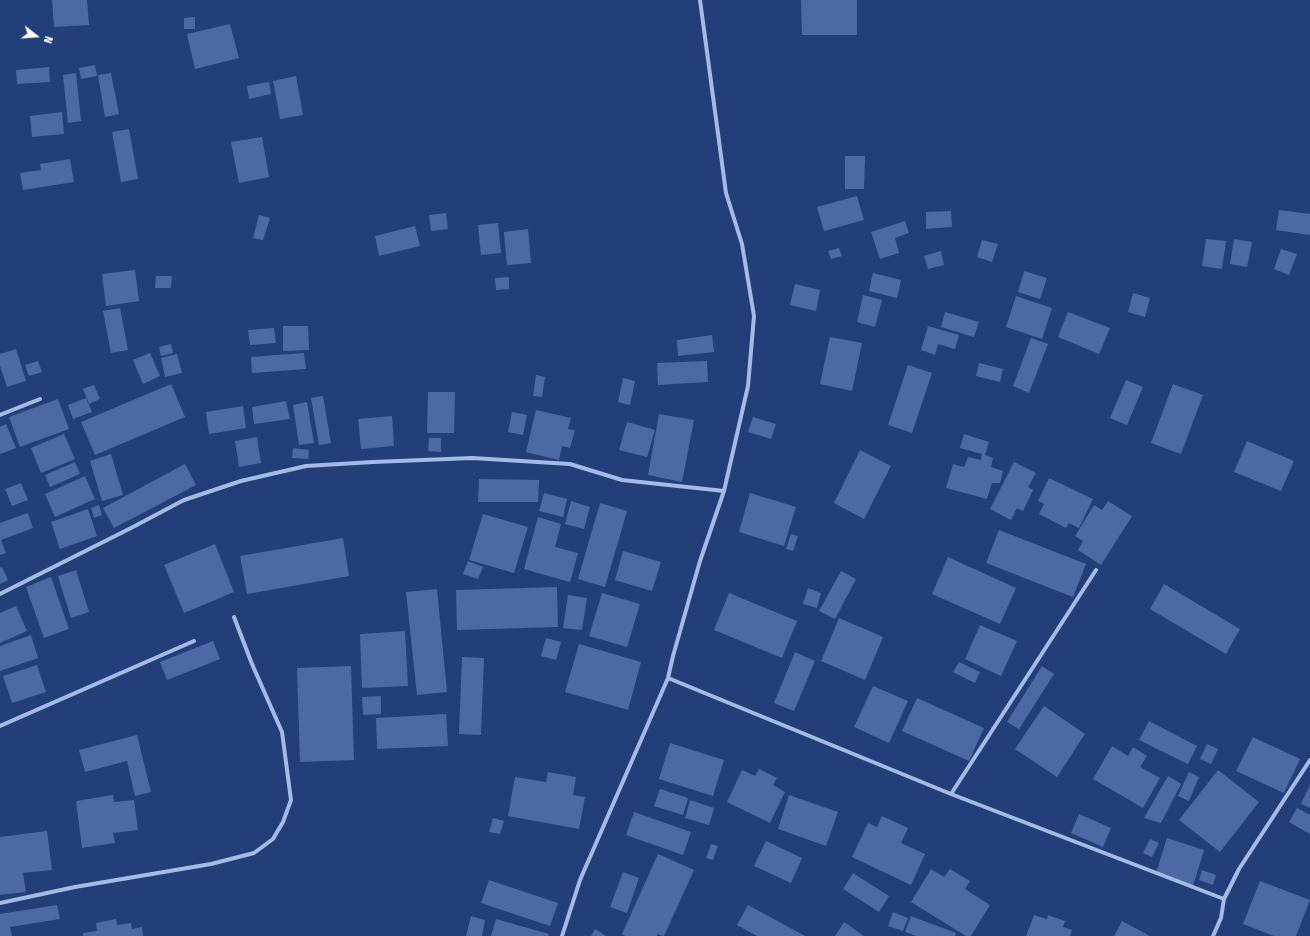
<!DOCTYPE html>
<html>
<head>
<meta charset="utf-8">
<style>
  body { margin:0 }
  #map { position:relative; width:1310px; height:936px; overflow:hidden; background:#223f7a; font-family:"Fira Sans Condensed",sans-serif }
  canvas { display:block }
  .north { position:absolute; left:16px; top:16px; width:40px; height:40px; -webkit-text-stroke:3px #223f7a; paint-order:stroke; rotate:107deg; font-size:11px; font-weight:700; line-height:16px; text-align:center; color:#fff }
  .north::after { content:''; display:block; margin:auto; width:14px; height:18px; background:#fff; clip-path:polygon(50% 0,100% 100%,50% 72%,0 100%) }
</style>
</head>
<body>
<div id="map">
<canvas width="1310" height="936"></canvas>
<div class="north">N</div>
</div>
<script>
const ctx = document.querySelector('canvas').getContext('2d');
ctx.lineJoin = 'round';
function fill(path, color) { ctx.fillStyle = color; ctx.fill(path, 'evenodd'); }
const poly = rows => new Path2D(rows.map(r => 'M' + r).join(''));
function trace(path, color, width, dash) { ctx.strokeStyle = color; ctx.lineWidth = width; ctx.lineCap = dash ? 'butt' : 'round'; ctx.setLineDash(dash || []); ctx.stroke(path); }
fill(poly([
  [52,0,87,0,89,25,54,27],
  [801,0,857,0,857,35,802,35],
  [195,17,195,29,184,29,184,18],
  [230,24,239,58,195,69,187,34],
  [95,65,97,76,81,79,79,68],
  [49,67,50,82,17,84,16,70],
  [76,73,81,121,68,123,63,75],
  [111,73,119,114,105,117,98,75],
  [296,76,303,115,280,119,273,81],
  [269,82,271,94,249,99,247,86],
  [62,112,64,134,32,137,30,116],
  [129,129,138,179,121,182,112,132],
  [262,137,269,177,239,183,231,142],
  [845,156,865,156,864,189,845,189],
  [70,159,74,182,23,190,20,173,41,170,40,164],
  [857,196,864,220,824,231,817,207],
  [1279,210,1310,214,1310,235,1276,230],
  [951,211,952,227,926,229,926,212],
  [446,213,448,229,431,231,429,215],
  [259,215,270,218,263,240,253,238],
  [905,221,909,233,895,238,899,253,880,259,871,232],
  [498,223,501,253,481,255,478,225],
  [415,226,420,246,379,256,375,236],
  [528,229,531,263,507,265,504,232],
  [1206,239,1226,241,1222,269,1202,266],
  [1234,239,1252,242,1247,267,1230,264],
  [982,240,998,244,992,262,977,257],
  [839,248,842,256,831,259,828,251],
  [1281,249,1297,254,1289,275,1274,269],
  [941,251,944,265,928,269,924,256],
  [135,270,139,301,106,306,102,274],
  [1024,271,1047,278,1040,299,1018,292],
  [873,273,901,280,897,298,869,291],
  [156,276,172,276,171,288,155,288],
  [509,277,509,289,496,290,495,278],
  [795,284,820,290,816,311,790,305],
  [1133,293,1150,298,1145,317,1128,312],
  [863,295,882,300,875,327,857,322],
  [1016,296,1052,308,1042,339,1006,327],
  [120,308,128,350,111,353,103,311],
  [945,312,979,322,974,337,941,327],
  [1068,312,1110,328,1099,354,1058,337],
  [283,326,308,326,309,350,283,351],
  [928,326,959,335,955,349,938,344,935,355,921,350],
  [274,328,276,343,250,345,248,330],
  [712,335,714,352,678,356,677,340],
  [830,337,862,343,852,391,820,384],
  [1031,338,1048,344,1029,393,1013,386],
  [171,344,173,353,161,356,159,347],
  [16,349,26,381,7,387,0,366,0,354],
  [150,353,160,376,143,384,133,360],
  [304,353,306,369,252,373,251,357],
  [177,354,182,373,165,377,161,358],
  [38,361,42,372,29,376,25,365],
  [707,361,708,382,658,385,657,363],
  [979,363,1003,369,1000,382,976,376],
  [908,365,932,373,912,433,888,425],
  [536,375,545,377,542,397,533,396],
  [623,378,635,381,630,405,618,402],
  [1126,380,1143,387,1127,425,1110,418],
  [171,384,185,417,95,455,81,422],
  [1173,384,1203,395,1181,454,1151,443],
  [94,385,100,399,89,404,83,389],
  [428,392,455,392,454,433,427,433],
  [323,396,331,443,319,445,311,398],
  [86,398,92,412,73,419,68,405],
  [58,399,69,429,20,447,9,417],
  [286,401,290,419,254,424,252,407],
  [307,402,314,443,299,445,293,405],
  [243,406,246,428,209,434,206,412],
  [536,410,571,418,568,429,575,430,570,448,562,446,559,460,526,452],
  [512,412,527,415,523,435,508,432],
  [659,414,694,420,682,482,648,475],
  [392,416,394,446,361,449,358,419],
  [753,417,776,424,771,439,748,432],
  [627,422,655,430,647,457,619,450],
  [6,424,16,448,0,454,0,427],
  [64,434,75,459,41,473,31,448],
  [964,434,989,442,985,455,993,458,991,467,1003,471,1000,483,992,483,987,499,946,488,953,464,964,467,968,457,981,460,982,454,960,448],
  [257,437,261,463,239,467,235,441],
  [429,438,441,438,441,452,428,451],
  [1247,441,1294,461,1281,491,1234,472],
  [293,448,309,450,308,459,292,458],
  [860,450,891,466,864,519,834,503],
  [111,454,123,495,102,501,90,461],
  [75,462,80,474,50,487,45,475],
  [1014,462,1036,473,1028,487,1033,490,1023,511,1017,508,1011,520,990,509],
  [185,464,196,485,114,528,103,508],
  [85,476,95,499,55,517,45,494],
  [1049,478,1093,499,1079,528,1069,523,1066,528,1039,514,1044,504,1038,501],
  [479,479,539,480,538,502,478,502],
  [21,483,28,500,12,506,5,489],
  [544,493,567,499,563,517,539,511],
  [750,493,796,507,784,546,739,532],
  [571,501,590,507,584,529,565,524],
  [1108,501,1132,516,1101,565,1078,550,1083,541,1075,536,1094,505,1102,510],
  [600,503,627,511,605,587,578,579],
  [99,505,102,515,94,518,91,508],
  [88,509,97,536,60,549,51,522],
  [28,513,33,528,1,540,6,553,0,555,0,523],
  [483,514,528,527,514,573,469,560],
  [538,517,561,524,555,547,578,553,570,582,524,569],
  [999,530,1086,564,1073,597,986,563],
  [791,534,798,536,793,551,786,549],
  [343,538,349,576,247,594,240,556],
  [215,544,234,592,184,613,164,565],
  [623,551,661,562,652,591,615,580],
  [948,557,1016,588,1000,624,932,594],
  [468,561,483,567,478,579,463,574],
  [2,567,8,580,0,584,0,568],
  [76,570,89,612,71,618,58,576],
  [841,571,856,579,835,619,819,611],
  [51,577,69,629,44,638,26,587],
  [1164,584,1240,629,1226,654,1150,609],
  [557,587,558,627,457,630,456,590],
  [808,588,821,593,817,608,803,604],
  [437,589,447,692,417,695,406,592],
  [602,593,640,604,627,647,589,636],
  [729,593,797,621,782,658,714,630],
  [568,595,587,598,582,630,563,628],
  [16,606,27,631,0,643,0,613],
  [839,618,883,637,865,680,821,661],
  [980,625,1017,641,1001,676,965,659],
  [405,631,408,686,362,688,360,634],
  [31,635,38,658,0,671,0,646],
  [546,638,561,642,556,660,541,656],
  [213,641,220,659,167,680,160,662],
  [579,644,641,662,628,710,565,692],
  [795,652,815,661,794,711,774,703],
  [462,657,484,658,481,735,459,734],
  [959,662,980,672,975,683,953,672],
  [37,665,46,692,12,703,3,676],
  [351,666,354,760,300,762,297,668],
  [1042,666,1054,674,1019,729,1007,722],
  [873,686,908,701,889,743,854,727],
  [381,696,381,714,363,715,362,697],
  [917,698,984,728,969,761,902,731],
  [1044,706,1085,734,1057,777,1015,749],
  [446,714,448,746,377,749,376,718],
  [1149,721,1197,746,1188,764,1139,740],
  [137,735,151,792,135,796,127,761,85,772,79,750],
  [1253,737,1300,759,1284,793,1236,771],
  [670,743,724,760,713,796,659,779],
  [1207,744,1218,749,1211,764,1200,759],
  [1112,746,1128,756,1133,747,1147,756,1140,767,1160,778,1143,808,1093,779],
  [759,769,777,778,773,785,785,792,770,823,727,802,742,770,755,776],
  [1218,770,1259,802,1220,852,1179,820],
  [548,772,576,777,573,795,585,797,579,829,508,816,515,777,546,782],
  [1189,772,1199,777,1189,801,1178,796],
  [1168,776,1181,784,1161,823,1144,818],
  [1310,785,1310,808,1301,804],
  [660,789,688,798,683,815,654,806],
  [113,795,114,802,134,800,138,830,113,833,115,843,82,848,76,801],
  [789,795,838,812,826,846,778,829],
  [690,800,714,808,709,825,685,818],
  [1297,808,1310,815,1310,834,1289,822],
  [634,812,691,832,683,855,626,835],
  [1079,814,1111,828,1103,847,1071,833],
  [882,816,908,828,901,843,925,854,911,885,852,857,868,823,877,827],
  [493,818,504,821,500,834,489,832],
  [47,831,52,870,23,873,26,892,0,895,0,837],
  [1167,838,1204,850,1193,886,1156,873],
  [1150,839,1159,843,1152,857,1143,853],
  [766,841,802,858,791,883,754,866],
  [711,844,718,846,713,860,706,858],
  [658,854,694,870,664,936,657,934,657,936,625,936,622,934],
  [931,869,944,877,950,869,970,881,965,889,990,905,971,936,966,936,911,902],
  [1202,870,1216,875,1213,885,1199,880],
  [623,872,639,878,627,913,610,907],
  [853,873,889,896,879,912,843,889],
  [489,880,558,903,550,926,481,903],
  [1260,881,1310,900,1296,936,1274,936,1243,924],
  [57,905,60,919,10,927,12,936,0,936,0,914],
  [748,905,805,936,757,936,737,925],
  [893,912,908,918,903,931,888,926],
  [1034,915,1047,919,1048,915,1065,921,1063,927,1072,930,1070,936,1026,936],
  [471,916,485,920,482,936,466,936],
  [911,916,956,933,955,936,916,936,905,932],
  [116,919,117,925,131,923,132,929,142,927,143,936,83,936,83,933,97,931,96,923],
  [496,919,549,934,548,936,491,936],
  [1122,921,1150,936,1114,936],
  [844,922,864,936,835,936],
  [595,929,606,936,591,936]
]), '#4b69a3');
trace(poly([
  [0,415,40,399],
  [0,594,131,528,184,500,241,481,306,466,373,462,472,458,570,464,622,480,724,491],
  [668,678,951,794,1224,899],
  [0,726,194,641],
  [951,794,1096,570],
  [0,903,75,887,211,864,254,853,273,839,283,822,291,800,282,732,252,664,234,617],
  [562,936,580,880,668,678,673,656,700,561,724,491,748,386,754,316,742,244,726,193,700,0],
  [1213,936,1221,918,1224,899,1239,869,1310,760]
]), '#a4bbe5', 4);
</script>
</body>
</html>
